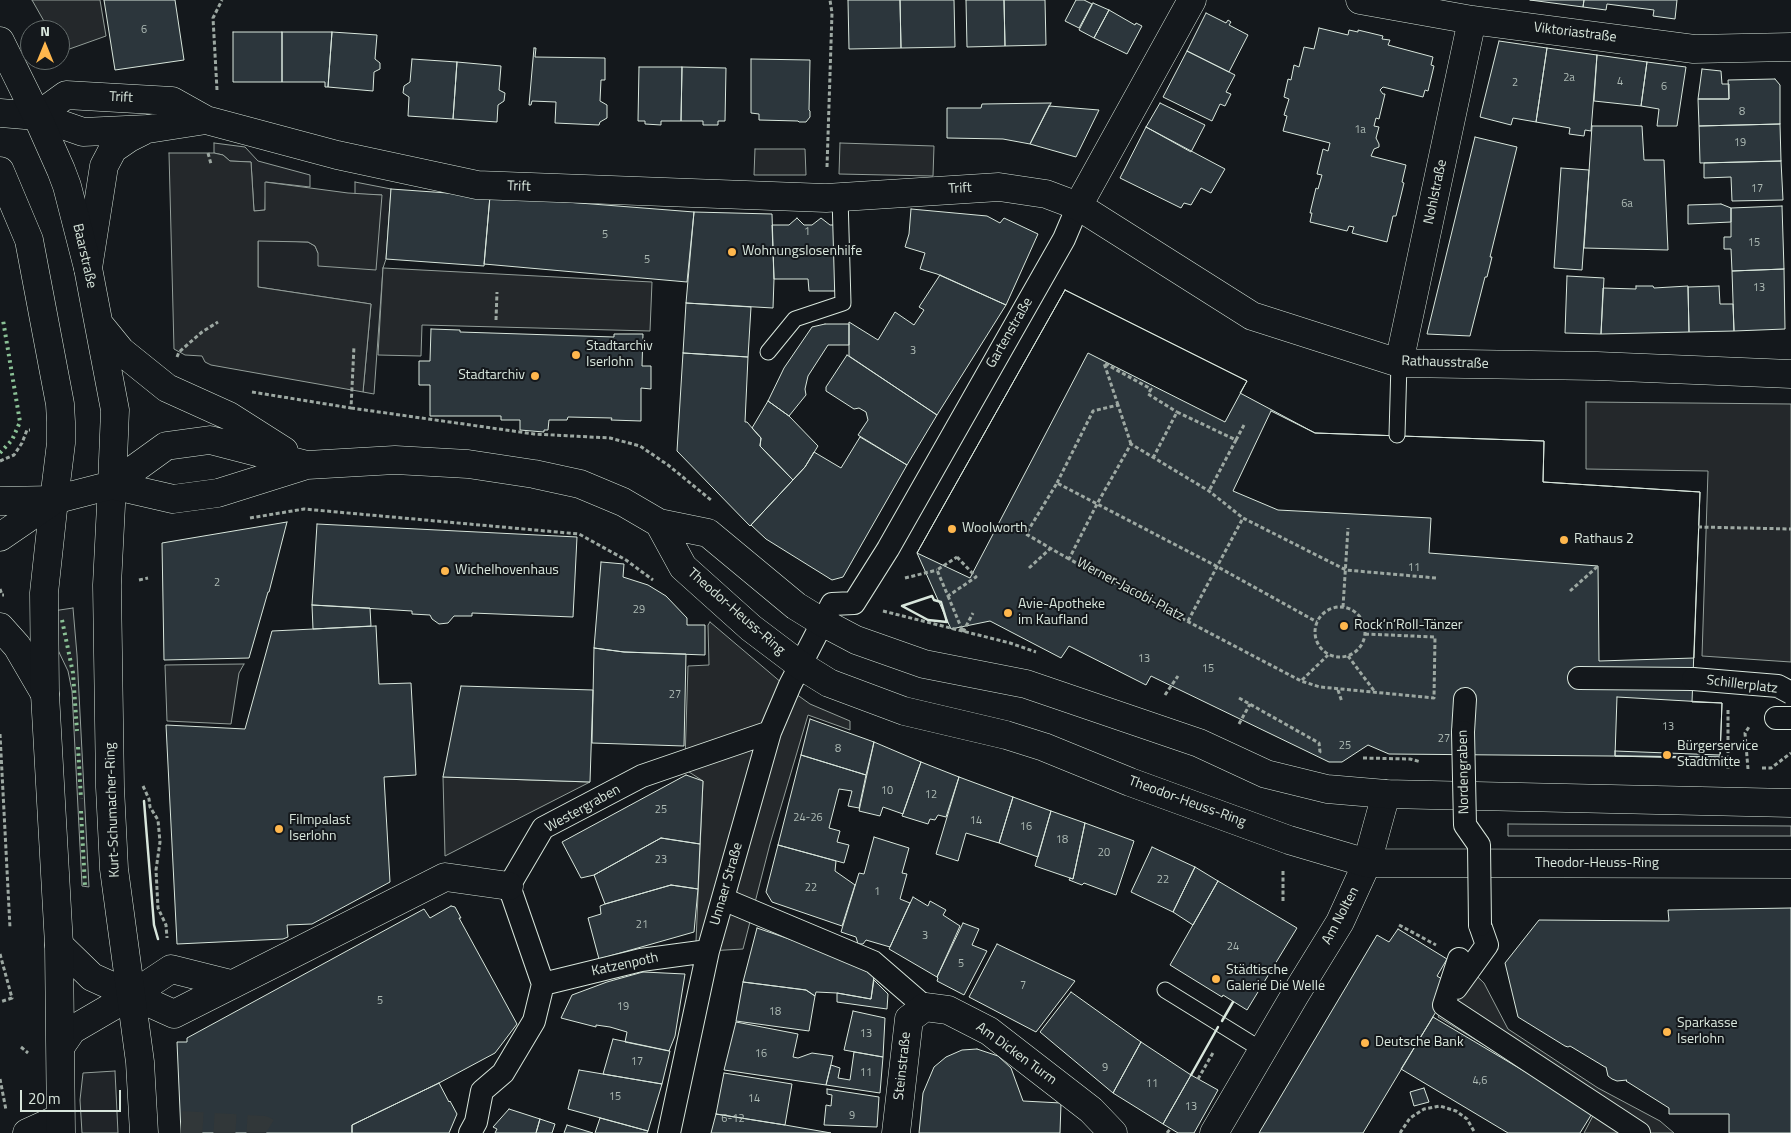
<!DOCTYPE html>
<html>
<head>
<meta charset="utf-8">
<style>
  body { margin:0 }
  #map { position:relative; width:1791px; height:1133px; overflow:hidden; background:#14181c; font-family:"Titillium Web",sans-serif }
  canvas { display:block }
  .north { position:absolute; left:20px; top:20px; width:50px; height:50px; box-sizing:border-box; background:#14181c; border:1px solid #626a69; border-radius:50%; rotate:0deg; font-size:14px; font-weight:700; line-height:20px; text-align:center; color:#d8e6dc }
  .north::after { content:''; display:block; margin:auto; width:18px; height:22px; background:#ffb74d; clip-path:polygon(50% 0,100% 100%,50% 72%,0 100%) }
  .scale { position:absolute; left:20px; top:1090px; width:101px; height:22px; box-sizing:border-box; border:2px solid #d8e6dc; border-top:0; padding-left:6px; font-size:15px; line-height:18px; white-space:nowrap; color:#d8e6dc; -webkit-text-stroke:4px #14181c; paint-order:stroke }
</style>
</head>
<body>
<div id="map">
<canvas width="1791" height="1133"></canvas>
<div class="north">N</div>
<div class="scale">20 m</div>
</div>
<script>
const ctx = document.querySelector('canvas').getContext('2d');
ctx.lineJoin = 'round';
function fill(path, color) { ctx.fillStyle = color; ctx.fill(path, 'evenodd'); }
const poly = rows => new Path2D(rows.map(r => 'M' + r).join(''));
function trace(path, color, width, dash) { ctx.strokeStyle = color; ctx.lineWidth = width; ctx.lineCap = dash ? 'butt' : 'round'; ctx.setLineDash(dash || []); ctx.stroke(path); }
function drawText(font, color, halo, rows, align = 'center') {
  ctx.font = font + ' "Titillium Web",sans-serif'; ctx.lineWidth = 4; ctx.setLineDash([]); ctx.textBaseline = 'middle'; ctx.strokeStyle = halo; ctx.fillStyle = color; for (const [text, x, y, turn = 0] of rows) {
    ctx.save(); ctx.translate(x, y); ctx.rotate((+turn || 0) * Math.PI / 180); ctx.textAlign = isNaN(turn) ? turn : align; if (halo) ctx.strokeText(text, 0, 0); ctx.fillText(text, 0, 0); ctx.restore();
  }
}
const green = poly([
  [214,143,245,147,258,161,310,175,310,187,266,182,265,210,254,211,251,162,230,161,223,155,214,153,214,143],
  [355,182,391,189,386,259,383,268,374,394,363,392,371,304,258,287,258,240,308,242,315,246,318,253,382,195,355,194,355,182],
  [73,608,77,655,89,887,82,886,72,691,68,671,57,648,53,611,73,608],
  [1508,824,1791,826,1791,836,1508,836,1508,824],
  [115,1071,118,1133,82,1133,80,1100,83,1073,115,1071]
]);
fill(green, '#202428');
trace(green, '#939e99', 1);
const parking = poly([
  [32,0,100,0,106,36,61,52,60,30,49,30,32,0],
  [840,143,934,146,933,176,839,174,840,143],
  [755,149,805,149,806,175,754,175,755,149],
  [169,153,214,153,223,155,230,161,251,162,254,211,265,210,265,182,348,193,382,195,376,270,318,266,318,253,315,246,308,242,258,241,258,287,371,304,363,392,211,365,205,362,202,356,185,355,174,349,169,153],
  [383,268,652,282,650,331,422,325,421,356,378,355,383,268],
  [1586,402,1791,404,1791,662,1702,656,1708,471,1586,469,1586,402],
  [710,622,789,689,810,704,850,721,850,730,808,715,770,844,743,949,708,951,696,941,703,781,689,772,685,760,688,666,709,665,708,625,710,622],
  [244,664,239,673,231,724,167,721,165,665,244,664],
  [443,777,590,782,445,856,443,777],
  [1459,959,1484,983,1508,1029,1598,1088,1660,1121,1674,1133,1584,1133,1595,1112,1438,1017,1444,1005,1459,959]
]);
fill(parking, '#24282b');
trace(parking, '#939e99', 1);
const building = poly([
  [104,0,175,0,184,60,115,70,104,0],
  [848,0,900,0,901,48,849,49,848,0],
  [900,0,954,0,955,47,901,48,900,0],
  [966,0,1004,0,1005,46,967,47,966,0],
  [1004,0,1045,0,1046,45,1005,46,1004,0],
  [1076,0,1084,0,1092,4,1079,28,1065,21,1076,0],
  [1530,0,1584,0,1583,7,1530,0],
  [1584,0,1677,0,1675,19,1653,16,1654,10,1607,4,1606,10,1583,7,1584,0],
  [1093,3,1109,10,1094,38,1079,30,1093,3],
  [1109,10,1135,25,1136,23,1142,26,1127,54,1094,38,1109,10],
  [1206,13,1226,23,1228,20,1231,22,1229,25,1248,35,1229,72,1187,51,1206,13],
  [1319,28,1348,35,1349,30,1358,32,1358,30,1383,36,1382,39,1390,40,1388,45,1433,57,1431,65,1434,66,1428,91,1425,90,1423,97,1383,87,1380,90,1383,94,1385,94,1379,119,1376,118,1374,126,1379,127,1376,138,1379,144,1379,147,1374,149,1371,156,1406,165,1402,182,1404,183,1396,216,1393,216,1387,242,1352,233,1354,227,1349,226,1347,231,1310,222,1312,213,1310,213,1316,188,1318,189,1322,175,1317,174,1323,149,1328,151,1330,143,1283,131,1287,116,1284,115,1289,99,1284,97,1288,79,1291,80,1294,65,1299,67,1304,47,1314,49,1319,28],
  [233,32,282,32,282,82,233,82,233,32],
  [282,32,332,32,328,87,325,87,325,82,282,82,282,32],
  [332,32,377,35,375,59,380,63,380,69,374,72,373,91,328,87,332,32],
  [1499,41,1547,48,1536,122,1513,118,1511,125,1480,117,1499,41],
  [534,48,536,48,535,57,605,58,605,80,601,80,600,101,607,105,607,118,600,122,599,125,555,123,556,102,532,101,531,105,529,105,534,48],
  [1547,48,1597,55,1591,131,1585,130,1584,136,1569,134,1570,128,1536,122,1547,48],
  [1187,51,1235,75,1226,92,1231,94,1225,106,1220,104,1212,121,1163,97,1187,51],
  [1597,55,1647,62,1641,106,1594,101,1597,55],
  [412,59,457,62,453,119,408,116,409,97,403,93,404,86,410,82,412,59],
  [751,59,810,60,809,110,810,111,810,117,806,122,799,122,798,121,759,120,759,114,751,113,751,59],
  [457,62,501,66,499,90,505,93,504,101,498,105,497,122,453,119,457,62],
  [1647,62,1686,67,1677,126,1657,126,1659,109,1641,106,1647,62],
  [639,67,682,67,681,121,661,121,661,125,645,124,645,121,638,121,639,67],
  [682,67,726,68,725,121,718,121,718,125,703,125,703,121,681,121,682,67],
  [1702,69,1721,71,1722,84,1729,84,1729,99,1698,99,1702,69],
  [1775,79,1780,85,1780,124,1699,126,1698,99,1729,99,1728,80,1775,79],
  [1051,103,1030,144,1003,139,947,138,947,108,981,108,982,104,1051,103],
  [1160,103,1205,125,1191,152,1146,127,1160,103],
  [1049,106,1099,110,1076,157,1030,144,1049,106],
  [1780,124,1781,161,1700,163,1699,126,1780,124],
  [1592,126,1642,126,1644,160,1664,160,1668,250,1584,248,1592,126],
  [1146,127,1225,169,1211,193,1201,188,1191,205,1184,203,1181,208,1120,178,1146,127],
  [1475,137,1517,147,1490,257,1492,257,1487,277,1485,277,1470,336,1427,334,1475,137],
  [1781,161,1783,200,1732,201,1731,177,1704,178,1704,163,1781,161],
  [1561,168,1589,170,1582,270,1554,268,1561,168],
  [391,189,490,196,484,266,386,259,391,189],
  [490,196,694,212,687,282,484,264,490,196],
  [1721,204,1731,208,1731,222,1688,224,1688,205,1721,204],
  [1782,206,1784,269,1732,271,1731,249,1724,249,1724,237,1731,237,1731,208,1782,206],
  [911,209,987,216,1000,223,1004,218,1038,234,1006,305,937,274,920,269,925,253,905,247,909,234,911,209],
  [694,212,772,214,774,279,773,308,686,303,694,212],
  [797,218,804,225,812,225,821,218,830,225,835,225,835,291,809,291,808,279,774,279,772,225,789,225,797,218],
  [1784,269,1785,329,1734,331,1732,271,1784,269],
  [940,275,1006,305,937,415,849,356,849,322,878,340,895,312,914,325,924,310,919,307,940,275],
  [1567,276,1604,278,1601,334,1565,333,1567,276],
  [1636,286,1653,286,1654,288,1688,286,1689,332,1601,334,1603,288,1636,289,1636,286],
  [1719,286,1720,304,1733,304,1734,331,1689,332,1688,287,1719,286],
  [1065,290,1247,381,1240,393,1315,433,1544,441,1543,482,1700,492,1692,702,1722,703,1720,757,1389,754,1368,745,1342,762,1329,762,1151,676,1146,685,1069,646,1061,658,990,621,951,629,917,553,1065,290],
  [1065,290,1247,381,1225,422,1088,353,970,578,917,553,1065,290],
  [686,303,751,307,748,357,683,353,686,303],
  [825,324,849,324,849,345,828,345,808,376,805,389,806,395,789,416,768,401,784,368,812,327,825,324],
  [431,329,460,330,460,332,614,337,614,334,643,334,642,366,651,366,651,389,641,388,641,421,611,420,612,418,568,417,567,420,549,420,548,430,544,430,544,432,520,430,520,420,501,420,501,416,430,416,430,385,419,385,419,361,430,361,431,329],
  [683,353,748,357,745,422,747,422,761,438,760,446,793,480,750,526,677,451,683,353],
  [847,355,937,415,907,465,858,435,868,420,866,412,859,408,854,409,826,391,826,387,847,355],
  [768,401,789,416,818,446,805,467,793,480,760,446,761,438,752,428,768,401],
  [1271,411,1315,433,1544,441,1543,482,1700,492,1694,658,1599,661,1598,566,1429,553,1431,518,1278,510,1233,491,1271,411],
  [860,437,907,465,843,577,832,580,766,539,751,525,805,467,814,452,841,468,860,437],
  [287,522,269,592,268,592,249,658,164,660,162,543,287,522],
  [317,524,577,537,573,617,472,613,472,616,454,616,448,623,439,624,432,619,430,615,412,614,412,611,312,605,317,524],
  [601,562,624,564,623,577,648,585,666,596,687,618,687,625,705,625,705,655,624,652,594,648,601,562],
  [312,605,370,608,371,626,313,629,312,605],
  [376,626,379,684,411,683,416,775,384,777,390,882,312,924,287,925,288,937,283,939,177,944,166,725,245,729,272,631,376,626],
  [594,648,624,652,686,654,684,746,592,743,594,648],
  [461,686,593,690,590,782,443,777,461,686],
  [1617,697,1722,703,1720,757,1615,756,1617,697],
  [810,719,874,742,866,775,801,755,810,719],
  [874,742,921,762,903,814,883,807,880,816,859,811,874,742],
  [1615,751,1720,755,1720,759,1615,756,1615,751],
  [801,755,866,775,859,808,848,806,852,791,839,789,829,828,840,831,837,842,849,845,844,863,778,845,801,755],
  [921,762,959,777,946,817,938,815,935,820,930,819,928,824,902,816,921,762],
  [686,775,703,781,700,844,661,838,594,875,581,878,562,842,686,775],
  [959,777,1013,797,999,843,966,833,958,861,936,854,959,777],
  [1013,797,1051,811,1038,857,999,843,1013,797],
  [1051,811,1085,823,1073,879,1035,866,1051,811],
  [1085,823,1134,841,1116,895,1084,883,1082,885,1069,880,1070,878,1073,879,1085,823],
  [874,837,909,848,902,873,907,874,900,899,910,903,890,947,866,940,863,944,858,944,856,937,841,932,859,873,864,874,874,837],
  [661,838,700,844,698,889,671,885,605,904,594,875,661,838],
  [778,845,836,861,835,871,855,885,842,926,772,902,766,892,778,845],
  [1152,847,1195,867,1173,912,1131,892,1152,847],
  [1195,867,1218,881,1193,925,1173,912,1195,867],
  [1218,881,1297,928,1247,1010,1223,995,1222,997,1170,965,1218,881],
  [671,885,698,889,694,932,599,959,588,918,601,914,600,906,605,904,671,885],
  [913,897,928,906,930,901,946,910,943,915,960,926,937,977,889,949,913,897],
  [451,906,455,907,461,918,459,918,517,1024,495,1053,439,1083,352,1125,352,1133,181,1133,177,1042,187,1042,187,1038,424,909,430,918,451,906],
  [1791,908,1791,1133,1729,1133,1729,1114,1669,1114,1669,1108,1626,1081,1627,1080,1617,1081,1612,1079,1608,1076,1606,1067,1605,1067,1570,1046,1568,1047,1565,1046,1518,1017,1505,963,1539,920,1669,921,1668,910,1791,908],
  [963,923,979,929,972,945,987,951,964,995,937,981,938,978,937,977,963,923],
  [757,928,845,958,874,976,871,999,837,993,816,992,815,996,806,990,743,982,757,928],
  [1398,929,1447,959,1437,976,1452,985,1363,1133,1259,1133,1377,935,1389,942,1398,929],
  [997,944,1075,981,1036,1032,969,997,997,944],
  [643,972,685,974,675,1036,669,1051,625,1042,627,1032,610,1027,596,1025,596,1027,561,1018,572,995,607,982,643,972],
  [874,980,888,994,887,1009,837,1002,837,993,871,999,874,980],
  [743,982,806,990,815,996,809,1031,736,1021,743,982],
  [1071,992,1141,1042,1113,1093,1040,1032,1071,992],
  [853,1011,885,1018,883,1057,844,1050,853,1011],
  [1433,1017,1593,1112,1580,1133,1508,1133,1401,1069,1433,1017],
  [736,1022,798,1034,793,1057,798,1058,812,1053,833,1056,826,1085,724,1070,736,1022],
  [613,1039,670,1051,662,1084,603,1074,613,1039],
  [1141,1042,1191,1075,1163,1124,1113,1093,1141,1042],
  [977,1049,998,1056,1011,1068,1023,1101,1061,1103,1060,1133,919,1133,923,1093,934,1067,946,1057,962,1050,977,1049],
  [854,1052,883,1057,880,1093,826,1085,831,1065,840,1068,838,1078,850,1080,854,1052],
  [579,1070,662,1084,648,1131,568,1109,579,1070],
  [724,1073,792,1084,785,1125,716,1114,724,1073],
  [1191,1075,1218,1090,1194,1133,1178,1133,1163,1124,1191,1075],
  [439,1083,449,1102,450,1101,457,1114,449,1133,352,1133,352,1125,439,1083],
  [1424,1088,1429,1102,1414,1106,1410,1092,1424,1088],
  [827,1089,879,1097,877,1127,824,1125,826,1105,831,1106,832,1095,827,1094,827,1089],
  [509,1109,540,1119,536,1133,495,1133,497,1129,493,1127,509,1109],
  [716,1114,785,1125,831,1133,711,1133,716,1114],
  [600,1118,648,1131,647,1133,595,1133,600,1118],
  [540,1119,555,1124,552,1133,536,1133,540,1119],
  [567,1125,593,1133,564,1133,567,1125]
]);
fill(building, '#2c363c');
trace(building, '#d8e6dc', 1);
trace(poly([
  [181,1122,264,1127,274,1133]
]), '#313739', 22, [22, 11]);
const service = poly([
  [768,352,795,319,843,303,840,197],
  [1397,435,1399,363],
  [1165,990,1262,1050]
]);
const pedestrian = poly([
  [1579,678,1693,679],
  [1776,718,1791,718],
  [1463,732,1465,699],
  [723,899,873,962,925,1007],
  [1459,959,1444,1005,1639,1133],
  [543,984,641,960,708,951],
  [1456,988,1487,945,1480,925],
  [470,1133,476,1122,482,1091,503,1073,534,1021,543,984,509,886,543,828,642,776,770,732],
  [669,1133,708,951,770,732,790,685,832,604,854,603,888,549,1064,239,1078,206]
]);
const minor = poly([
  [1360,0,1472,20,1694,49,1791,47],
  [0,113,37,116,83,132,148,129,206,120],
  [37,116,66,95,172,101,206,120,337,155,477,185,826,198,999,187,1046,194,1078,206,1252,316,1399,363,1597,366,1791,374],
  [1078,206,1192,0],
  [88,268,104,166,113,149,129,138,143,131],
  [1399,363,1472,20],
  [0,627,17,646,45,694],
  [59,945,92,977,174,1014,445,877,509,886],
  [61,1046,72,1030,132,995,171,969,231,984],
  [27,1133,60,1118],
  [896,1133,909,1019,925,1007,948,1010,989,1031,1091,1110,1113,1133],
  [1214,1133,1295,995,1340,922,1367,863,1386,794]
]);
const tertiary = poly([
  [112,485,107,585,110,787,114,869,140,1062,144,1133],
  [54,500,44,593,45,694,59,945,61,1133]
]);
const secondary = poly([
  [0,41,37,116,61,170,67,186,88,268,115,410,112,485],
  [0,171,29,240,60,404,61,422,61,443,54,500],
  [99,324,121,351,167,388,229,416,284,451],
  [112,485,173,499,218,493,307,465,395,460,468,464,534,474,580,484,623,502,659,523,708,533,796,606,822,622,856,640,924,664,1026,684,1199,743,1266,774,1327,789,1386,794,1791,803],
  [0,501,54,500,112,485,166,446,210,440,307,465],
  [659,523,683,567,751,628,800,665,829,683,904,711,1006,735,1044,747,1130,782,1289,840,1367,863,1791,864],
  [0,537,54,500]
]);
trace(service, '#d8e6dc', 17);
trace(pedestrian, '#d8e6dc', 24);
trace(minor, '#d8e6dc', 29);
trace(tertiary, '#d8e6dc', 29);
trace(secondary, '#d8e6dc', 29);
trace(poly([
  [217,90,213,18,222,0],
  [208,153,211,164],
  [827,167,832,13,830,0],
  [496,320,497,292],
  [177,357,179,352,202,332,218,322],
  [252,392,351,408,354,346],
  [1118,405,1104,363,1151,389,1148,394,1177,412],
  [351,408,534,434,610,438,640,446,668,465,711,500],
  [1236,440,1244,425],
  [1153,458,1177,412,1236,440,1209,491],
  [0,461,14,455,22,443,27,430,30,430],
  [1057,483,1093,411,1118,405,1131,444],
  [250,518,304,509,579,534,626,560,653,580],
  [1698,527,1791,529],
  [957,557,976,577,948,596,937,570,957,557],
  [1069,559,1026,534,1057,483,1218,567,1317,622],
  [1029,568,1051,548],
  [905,578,937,570],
  [139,580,148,578],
  [0,589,2,595,4,595],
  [1570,591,1598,566],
  [948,596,963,632,973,613],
  '1315 632a25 25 0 1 1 50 0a25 25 0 1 1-50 0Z',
  [1343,607,1348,528],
  [883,611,1010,643,1036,652],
  [1188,621,1243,518],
  [1365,634,1435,637,1434,698,1320,687,1301,681,1069,559,1097,504,1131,444,1209,491,1243,518,1346,570,1436,578],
  [1348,656,1375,692],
  [1302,680,1328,655],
  [1338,690,1342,702],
  [1165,695,1178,676],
  [1239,698,1319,743,1320,752,1318,754],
  [1728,710,1728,769],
  [1239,724,1250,704],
  [0,734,10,928],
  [1363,758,1410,759,1421,762],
  [1762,768,1771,768,1791,753],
  [1748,769,1745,733,1749,727],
  [143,786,149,799,150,807,158,820,160,842,156,870,158,908,166,925,167,938],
  [1283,871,1283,903],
  [1399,925,1436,945],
  [0,954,12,998,0,1002],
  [21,1047,28,1053],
  [0,1079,6,1110],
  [1198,1079,1214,1051],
  [1167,1133,1171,1128],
  [1400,1133,1410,1118,1424,1109,1440,1106,1456,1111,1467,1119,1475,1133]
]), '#9da8a2', 3, [4, 2.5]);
trace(service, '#14181c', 15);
trace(pedestrian, '#14181c', 22);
trace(minor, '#14181c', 28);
trace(tertiary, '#14181c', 28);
trace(secondary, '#14181c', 28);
const pedestrianBridge = poly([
  [1693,679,1778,686,1791,693],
  [1463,732,1465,825,1479,845,1480,925]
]);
trace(pedestrianBridge, '#d8e6dc', 24, []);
trace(pedestrianBridge, '#14181c', 22);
trace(poly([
  [0,453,12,440,20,422,3,320],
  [62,620,73,673,77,731],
  [78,747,81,799],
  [81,811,85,886]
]), '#8ac095', 4, [2.5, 4]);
trace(poly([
  [932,596,934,600,941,602,947,622,928,620,902,606,932,596],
  [144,801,154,925,158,939],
  [1222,1021,1233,1002],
  [1191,1075,1218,1027]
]), '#d8e6dc', 2.5);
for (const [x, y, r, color] of [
  [732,252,5,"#ffb74d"],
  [576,355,5,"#ffb74d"],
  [535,376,5,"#ffb74d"],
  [952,529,5,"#ffb74d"],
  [1564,540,5,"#ffb74d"],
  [445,571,5,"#ffb74d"],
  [1008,613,5,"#ffb74d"],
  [1344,626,5,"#ffb74d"],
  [1667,755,5,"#ffb74d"],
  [279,829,5,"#ffb74d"],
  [1216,979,5,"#ffb74d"],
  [1667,1032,5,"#ffb74d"],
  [1365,1043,5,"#ffb74d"]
]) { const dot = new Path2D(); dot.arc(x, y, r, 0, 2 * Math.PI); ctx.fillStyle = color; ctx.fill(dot); trace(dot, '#14181c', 2); }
drawText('11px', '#adbab4', null, [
  ["6",144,30],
  ["2a",1569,78],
  ["4",1620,82],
  ["2",1515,83],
  ["6",1664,87],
  ["8",1742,112],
  ["1a",1360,130],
  ["19",1740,143],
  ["17",1757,189],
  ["6a",1627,204],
  ["1",807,232],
  ["5",605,235],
  ["15",1754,243],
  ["5",647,260],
  ["13",1759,288],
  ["3",913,351],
  ["11",1414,568],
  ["2",217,583],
  ["29",639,610],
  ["13",1144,659],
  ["15",1208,669],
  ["27",675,695],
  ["13",1668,727],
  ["27",1444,739],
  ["25",1345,746],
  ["8",838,749],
  ["10",887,791],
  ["12",931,795],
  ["25",661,810],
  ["24-26",808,818],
  ["14",976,821],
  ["16",1026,827],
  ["18",1062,840],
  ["20",1104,853],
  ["23",661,860],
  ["22",1163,880],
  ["22",811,888],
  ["1",877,892],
  ["21",642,925],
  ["3",925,936],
  ["24",1233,947],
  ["5",961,964],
  ["7",1023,986],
  ["5",380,1001],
  ["19",623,1007],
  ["18",775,1012],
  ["13",866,1034],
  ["16",761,1054],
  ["17",637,1062],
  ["9",1105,1068],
  ["11",866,1073],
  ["4,6",1480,1081],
  ["11",1152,1084],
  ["15",615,1097],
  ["14",754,1099],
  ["13",1191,1107],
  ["9",852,1116],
  ["6-12",733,1119]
]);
drawText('14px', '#d8e6dc', '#14181c', [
  ["Viktoriastraße",1575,33,7],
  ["Trift",121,98,3],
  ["Trift",519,187,2],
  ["Trift",960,189,-3],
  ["Nohlstraße",1436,192,-78],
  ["Baarstraße",84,256,77],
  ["Gartenstraße",1010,333,-60],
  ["Rathausstraße",1445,363,2],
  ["Werner-Jacobi-Platz",1130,590,28],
  ["Theodor-Heuss-Ring",736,612,41],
  ["Schillerplatz",1742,685,7],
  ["Nordengraben",1464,772,-91],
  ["Theodor-Heuss-Ring",1187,802,20],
  ["Westergraben",583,809,-29],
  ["Kurt-Schumacher-Ring",113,810,-92],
  ["Theodor-Heuss-Ring",1597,864],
  ["Unnaer Straße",727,884,-74],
  ["Am Nolten",1341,916,-62],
  ["Katzenpoth",625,965,-12],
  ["Am Dicken Turm",1016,1054,36],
  ["Steinstraße",903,1066,-84]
]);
drawText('14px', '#d8e6dc', '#14181c', [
  ["Wohnungslosenhilfe",742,252],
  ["Stadtarchiv",586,347],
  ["Iserlohn",586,363],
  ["Stadtarchiv",525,376,"right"],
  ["Woolworth",962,529],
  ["Rathaus 2",1574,540],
  ["Wichelhovenhaus",455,571],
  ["Avie-Apotheke",1018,605],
  ["im Kaufland",1018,621],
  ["Rock’n’Roll-Tänzer",1354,626],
  ["Bürgerservice",1677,747],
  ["Stadtmitte",1677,763],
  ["Filmpalast",289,821],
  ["Iserlohn",289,837],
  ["Städtische",1226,971],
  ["Galerie Die Welle",1226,987],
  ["Sparkasse",1677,1024],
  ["Iserlohn",1677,1040],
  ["Deutsche Bank",1375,1043]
], 'left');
</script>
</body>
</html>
